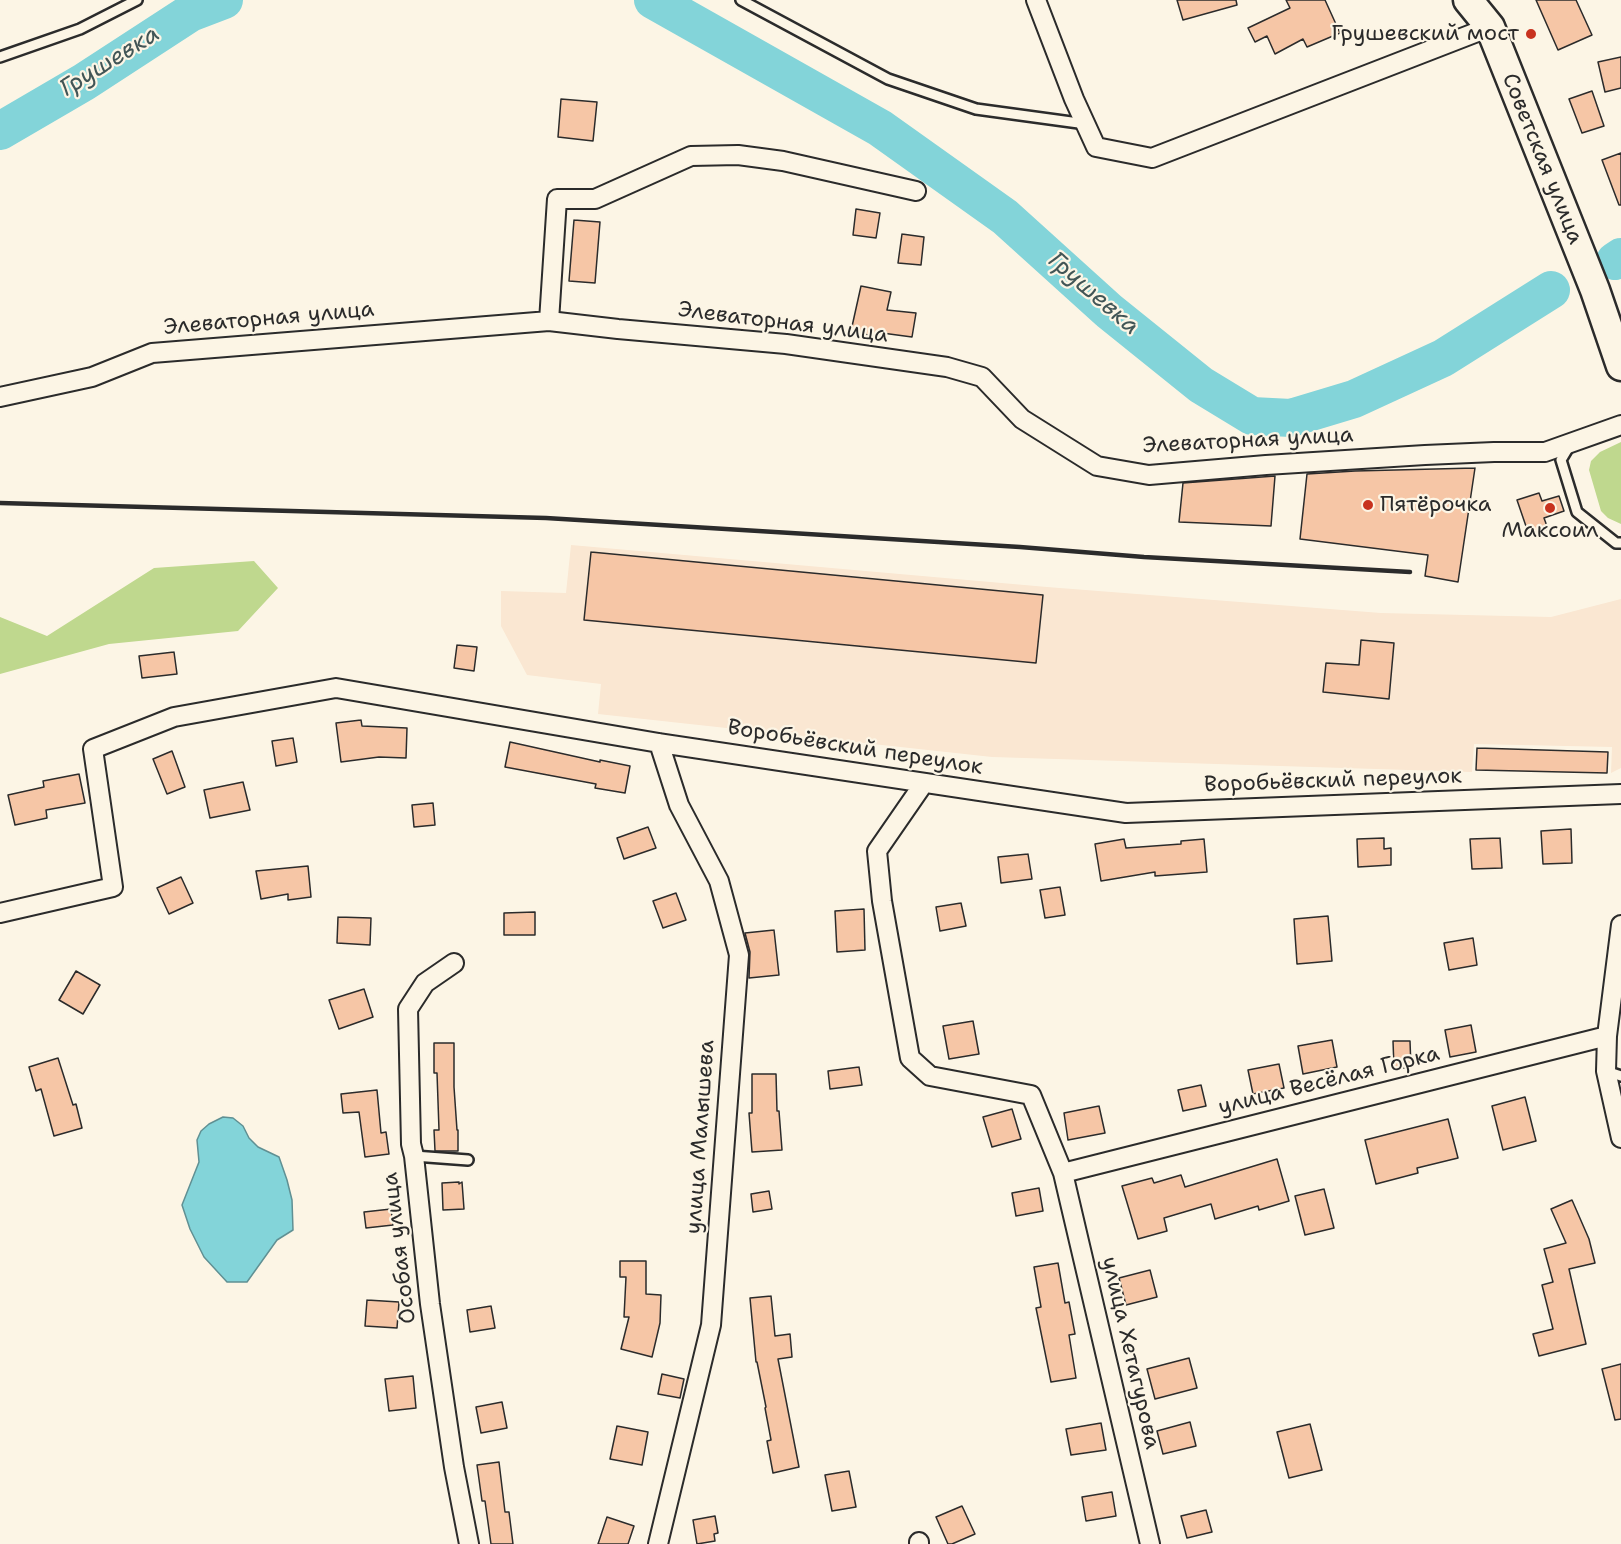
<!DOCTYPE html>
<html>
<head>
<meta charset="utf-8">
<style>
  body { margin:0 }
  canvas { display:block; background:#fcf5e5 }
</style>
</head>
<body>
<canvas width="1621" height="1544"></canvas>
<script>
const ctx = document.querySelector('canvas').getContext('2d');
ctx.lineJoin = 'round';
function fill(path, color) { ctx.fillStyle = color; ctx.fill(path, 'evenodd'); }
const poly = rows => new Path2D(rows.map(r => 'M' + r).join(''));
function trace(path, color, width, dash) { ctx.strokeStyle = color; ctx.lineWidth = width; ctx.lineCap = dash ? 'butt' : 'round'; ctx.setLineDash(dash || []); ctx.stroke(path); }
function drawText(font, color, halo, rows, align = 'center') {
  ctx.font = font + ' "Shantell Sans",sans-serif'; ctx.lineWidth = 4.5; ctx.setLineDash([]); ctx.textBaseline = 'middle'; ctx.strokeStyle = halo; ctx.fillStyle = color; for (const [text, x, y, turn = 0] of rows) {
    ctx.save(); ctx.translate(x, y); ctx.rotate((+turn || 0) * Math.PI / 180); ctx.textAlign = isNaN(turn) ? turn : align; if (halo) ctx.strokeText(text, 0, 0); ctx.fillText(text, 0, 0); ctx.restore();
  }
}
fill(poly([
  [571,545,1047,587,1381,613,1551,617,1621,599,1621,768,1611,773,1612,747,1474,744,1472,772,992,757,598,714,601,684,527,675,501,626,501,591,566,593]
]), '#fae7d2');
fill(poly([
  [1621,442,1621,524,1608,518,1601,511,1589,470,1591,461,1600,452],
  [254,561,278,588,238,631,109,644,0,674,0,617,47,636,154,568]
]), '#bfd88e');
const water = poly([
  [223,1117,233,1118,243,1126,249,1138,258,1147,279,1157,287,1180,292,1200,293,1230,277,1240,247,1282,227,1282,204,1257,190,1229,182,1205,199,1162,197,1140,201,1131,209,1124,223,1117]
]);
fill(water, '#83d4d9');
trace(water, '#609093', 1.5);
trace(poly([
  [653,0,880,128,1005,217,1109,311,1201,385,1252,416,1291,418,1354,399,1443,358,1551,290],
  [0,131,84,82,190,13,224,0],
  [1615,261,1621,257]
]), '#83d4d9', 38);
const building = poly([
  [1177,0,1236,0,1237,5,1183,20,1177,0],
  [1286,0,1325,0,1340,33,1307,47,1303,39,1275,54,1267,36,1255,42,1248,28,1290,8,1286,0],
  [1536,0,1576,0,1592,35,1558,50,1536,0],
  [1621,57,1621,88,1605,92,1598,62,1621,57],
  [1592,91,1604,126,1582,133,1569,99,1592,91],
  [561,99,597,102,593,141,558,137,561,99],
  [1621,153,1621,205,1619,205,1602,160,1621,153],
  [856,209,880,213,876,238,853,235,856,209],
  [574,220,600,222,595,283,569,281,574,220],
  [902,234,924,237,921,265,898,263,902,234],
  [861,286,891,292,887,310,916,313,912,337,882,333,881,338,851,331,861,286],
  [1475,468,1458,582,1425,576,1428,555,1300,539,1307,474,1355,471,1475,468],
  [1275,476,1271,526,1179,522,1183,483,1275,476],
  [1539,493,1542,501,1559,496,1564,511,1544,518,1548,529,1529,535,1517,500,1539,493],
  [591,552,1043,595,1036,663,584,620,591,552],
  [1361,640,1394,643,1389,699,1323,692,1326,663,1359,665,1361,640],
  [457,645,477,647,474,671,454,668,457,645],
  [174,652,177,674,142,678,139,656,174,652],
  [361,720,362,726,407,728,406,758,379,757,341,762,336,723,361,720],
  [293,738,297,762,276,766,272,741,293,738],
  [510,742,600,762,600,760,630,766,625,793,595,788,596,784,505,767,510,742],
  [1477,748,1608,752,1607,773,1476,770,1477,748],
  [172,751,185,787,167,794,153,759,172,751],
  [79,774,85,803,46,810,47,818,15,825,8,795,44,787,43,781,79,774],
  [243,782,250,810,210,818,204,790,243,782],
  [433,803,435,825,414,827,412,805,433,803],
  [648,827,656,848,624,859,617,838,648,827],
  [1571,829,1572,863,1543,864,1541,831,1571,829],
  [1384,838,1384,849,1391,848,1391,865,1358,867,1357,839,1384,838],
  [1500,838,1502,868,1472,869,1470,839,1500,838],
  [1124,839,1126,848,1181,844,1181,841,1204,839,1207,872,1155,876,1155,872,1101,881,1095,844,1124,839],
  [1028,854,1032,879,1001,883,998,857,1028,854],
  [308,866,311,897,288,900,288,894,261,899,256,871,308,866],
  [181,877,193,903,169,914,157,888,181,877],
  [1060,887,1065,915,1045,918,1040,890,1060,887],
  [676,893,686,920,663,928,653,901,676,893],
  [961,903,966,926,940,931,936,907,961,903],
  [864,909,865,950,837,952,835,911,864,909],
  [535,912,535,935,504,935,504,913,535,912],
  [1328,916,1332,961,1297,964,1294,919,1328,916],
  [338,917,371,918,370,945,337,943,338,917],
  [774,930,779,975,749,978,750,952,745,933,774,930],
  [1473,938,1477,965,1449,970,1444,943,1473,938],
  [76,971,100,985,83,1014,59,1000,76,971],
  [364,989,373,1017,339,1029,329,1000,364,989],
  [973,1021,979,1054,949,1059,943,1026,973,1021],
  [1471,1025,1476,1052,1450,1057,1445,1030,1471,1025],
  [1332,1040,1337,1067,1303,1074,1298,1046,1332,1040],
  [1393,1041,1410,1041,1411,1068,1394,1068,1393,1041],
  [434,1043,454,1043,454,1087,457,1130,458,1130,458,1151,435,1151,434,1130,439,1130,437,1073,434,1073,434,1043],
  [58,1058,73,1105,76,1104,82,1128,54,1136,41,1089,36,1091,29,1067,58,1058],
  [1279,1064,1284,1088,1253,1094,1248,1070,1279,1064],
  [859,1067,862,1085,830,1089,828,1071,859,1067],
  [752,1074,776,1074,777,1111,779,1111,782,1150,752,1152,749,1113,752,1113,752,1074],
  [1201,1085,1206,1106,1183,1111,1178,1090,1201,1085],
  [377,1090,381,1133,386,1132,389,1154,365,1157,359,1112,343,1113,341,1094,377,1090],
  [1525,1097,1536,1141,1503,1150,1492,1106,1525,1097],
  [1099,1106,1105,1133,1068,1140,1064,1113,1099,1106],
  [1012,1109,1021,1139,992,1147,983,1117,1012,1109],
  [1448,1119,1458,1158,1417,1168,1418,1173,1376,1184,1365,1140,1448,1119],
  [1277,1159,1289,1201,1259,1210,1258,1206,1215,1219,1211,1204,1164,1218,1167,1231,1138,1239,1122,1186,1152,1178,1154,1183,1181,1175,1185,1187,1277,1159],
  [459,1182,459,1184,462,1182,464,1209,443,1210,442,1183,459,1182],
  [1039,1188,1043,1211,1016,1216,1012,1193,1039,1188],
  [1324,1189,1334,1228,1305,1235,1295,1196,1324,1189],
  [769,1191,772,1209,753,1212,751,1194,769,1191],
  [1572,1200,1589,1239,1595,1263,1569,1269,1586,1344,1539,1356,1533,1334,1553,1329,1542,1285,1553,1282,1544,1249,1566,1243,1551,1209,1572,1200],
  [391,1209,393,1225,366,1228,364,1212,391,1209],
  [620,1261,646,1261,646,1294,661,1295,660,1323,652,1357,621,1349,629,1317,624,1317,626,1277,620,1277,620,1261],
  [1058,1263,1065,1303,1069,1302,1075,1334,1069,1335,1076,1378,1051,1382,1036,1308,1041,1307,1034,1267,1058,1263],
  [1150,1270,1157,1297,1126,1305,1119,1278,1150,1270],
  [771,1296,775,1336,790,1334,792,1357,778,1359,799,1467,773,1473,767,1441,771,1440,765,1408,766,1407,757,1362,756,1362,750,1298,771,1296],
  [367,1300,399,1302,397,1328,365,1326,367,1300],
  [491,1306,495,1328,470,1332,467,1310,491,1306],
  [1189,1358,1197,1388,1155,1399,1147,1369,1189,1358],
  [1621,1364,1621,1419,1615,1420,1602,1369,1621,1364],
  [662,1374,684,1379,680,1398,658,1394,662,1374],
  [413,1376,416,1408,389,1411,385,1379,413,1376],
  [502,1402,507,1428,481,1433,476,1407,502,1402],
  [1190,1422,1196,1446,1163,1454,1157,1431,1190,1422],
  [1101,1423,1106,1450,1071,1455,1066,1429,1101,1423],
  [1310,1424,1322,1470,1289,1478,1277,1432,1310,1424],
  [617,1426,648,1432,642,1465,610,1459,617,1426],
  [499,1462,505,1512,509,1512,513,1544,491,1544,485,1501,482,1501,477,1465,499,1462],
  [849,1471,856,1507,832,1511,825,1475,849,1471],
  [1112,1492,1116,1516,1086,1521,1082,1497,1112,1492],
  [962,1506,975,1534,952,1544,948,1544,936,1517,962,1506],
  [1206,1510,1212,1532,1187,1538,1181,1516,1206,1510],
  [715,1516,718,1533,714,1534,715,1541,697,1544,693,1520,715,1516],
  [607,1517,634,1526,628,1544,598,1544,607,1517]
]);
fill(building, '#f6c6a6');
trace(building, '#2b2b2b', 1.5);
const service = poly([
  [741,0,888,79,976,109,1086,124],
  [0,57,80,29,137,0],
  [1570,445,1561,460,1577,512,1616,543,1621,543],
  [1606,1071,1621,1076],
  [414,1156,468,1160]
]);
const minor = poly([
  [1036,0,1074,99,1096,147,1152,158,1490,27],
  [549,321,557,199,595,199,691,156,738,155,783,161,916,191],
  [0,397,92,377,152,353,549,321,618,329,786,344,947,367,982,377,1022,419,1097,466,1149,475,1266,465,1425,455,1494,452,1545,452,1621,425],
  [924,783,877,851,882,901,910,1058,930,1076,1031,1095,1063,1173,1150,1544],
  [0,913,113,887,93,749,174,717,336,688,659,743,1126,813,1621,794],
  [1621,925,1607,1036,1606,1071,1621,1138],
  [454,963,425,983,408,1009,411,1144,414,1156,430,1304,454,1467,469,1544],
  [1063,1173,1607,1036],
  [919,1542,919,1544],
  [658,1544,711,1325,739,955,719,881,679,805,659,743]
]);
const primary = poly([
  [1468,0,1490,27,1595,290,1621,366]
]);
trace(service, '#2b2b2b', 14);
trace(minor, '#2b2b2b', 22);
trace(primary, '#2b2b2b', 33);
trace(service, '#fcf5e5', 9);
trace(minor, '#fcf5e5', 18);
trace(primary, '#fcf5e5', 28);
trace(poly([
  [0,503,546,518,1020,547,1144,557,1410,572]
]), '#2b2b2b', 4.5);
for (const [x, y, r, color] of [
  [1531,34,6,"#c8321e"],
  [1368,505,6,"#c8321e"],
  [1550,508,6,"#c8321e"]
]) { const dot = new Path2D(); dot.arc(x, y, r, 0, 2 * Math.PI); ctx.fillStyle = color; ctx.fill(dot); trace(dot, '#fcf5e5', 2); }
drawText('22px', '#2b2b2b', '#fcf5e5', [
  ["Грушевский мост",1519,34],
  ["Пятёрочка",1380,505,"left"],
  ["Максоил",1550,531,"center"]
], 'right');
drawText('22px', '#2b2b2b', '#fcf5e5', [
  ["Советская улица",1542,159,68],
  ["Элеваторная улица",269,319,-5],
  ["Элеваторная улица",783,323,7],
  ["Элеваторная улица",1248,441,-3],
  ["Воробьёвский переулок",855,748,9],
  ["Воробьёвский переулок",1333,781,-2],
  ["улица Весёлая Горка",1329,1081,-14],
  ["улица Малышева",701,1137,-86],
  ["Особая улица",400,1248,-97],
  ["улица Хетагурова",1130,1353,77]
]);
drawText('italic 24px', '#415556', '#fcf5e5', [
  ["Грушевка",110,62,-32],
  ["Грушевка",1093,294,41]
]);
</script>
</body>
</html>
